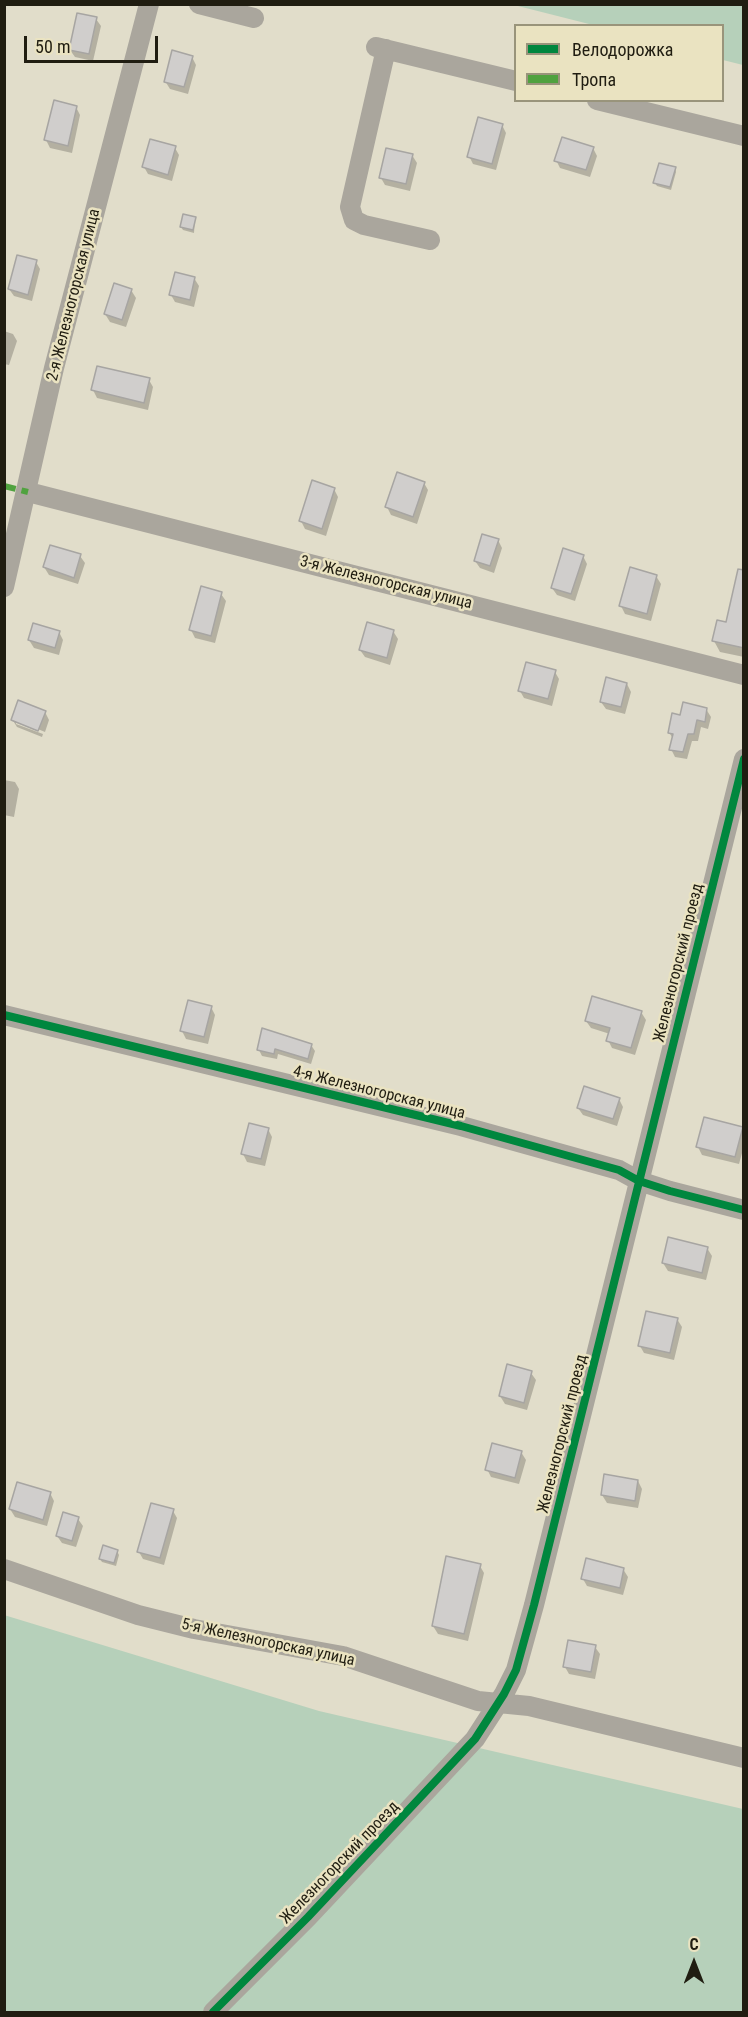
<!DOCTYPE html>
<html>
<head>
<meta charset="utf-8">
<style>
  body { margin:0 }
  #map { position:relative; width:748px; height:2017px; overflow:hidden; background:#e1ddca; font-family:"Roboto Condensed",sans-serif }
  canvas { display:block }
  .frame { position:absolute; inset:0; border:6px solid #201d11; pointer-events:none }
  .legend { position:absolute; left:514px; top:24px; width:210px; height:78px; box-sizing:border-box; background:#eae3c1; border:2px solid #99947b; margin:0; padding:8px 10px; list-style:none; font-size:18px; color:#201d11 }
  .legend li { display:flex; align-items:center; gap:12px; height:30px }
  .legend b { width:30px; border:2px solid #99947b }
  .north { position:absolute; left:664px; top:1933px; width:60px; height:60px; -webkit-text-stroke:4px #eae3c1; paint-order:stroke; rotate:0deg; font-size:16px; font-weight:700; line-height:24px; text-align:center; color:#201d11 }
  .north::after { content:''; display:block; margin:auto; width:21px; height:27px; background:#201d11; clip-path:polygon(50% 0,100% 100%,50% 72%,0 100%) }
  .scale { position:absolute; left:24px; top:36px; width:134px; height:27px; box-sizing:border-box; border:3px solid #201d11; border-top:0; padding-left:8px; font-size:18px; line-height:21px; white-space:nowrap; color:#201d11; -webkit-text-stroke:4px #eae3c1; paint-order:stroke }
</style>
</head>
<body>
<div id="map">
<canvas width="748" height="2017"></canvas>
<div class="frame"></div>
<ul class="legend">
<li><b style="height:8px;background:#00873e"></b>Велодорожка</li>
<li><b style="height:8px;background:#50a23f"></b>Тропа</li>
</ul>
<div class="north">С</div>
<div class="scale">50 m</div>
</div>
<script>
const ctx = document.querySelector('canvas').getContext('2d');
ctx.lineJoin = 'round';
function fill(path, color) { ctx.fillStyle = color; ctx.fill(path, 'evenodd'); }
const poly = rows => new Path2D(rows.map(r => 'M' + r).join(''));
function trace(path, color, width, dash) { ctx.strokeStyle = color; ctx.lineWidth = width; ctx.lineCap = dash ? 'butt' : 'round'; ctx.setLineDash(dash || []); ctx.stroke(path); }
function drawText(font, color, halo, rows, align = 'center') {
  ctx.font = font + ' "Roboto Condensed",sans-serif'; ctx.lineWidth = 5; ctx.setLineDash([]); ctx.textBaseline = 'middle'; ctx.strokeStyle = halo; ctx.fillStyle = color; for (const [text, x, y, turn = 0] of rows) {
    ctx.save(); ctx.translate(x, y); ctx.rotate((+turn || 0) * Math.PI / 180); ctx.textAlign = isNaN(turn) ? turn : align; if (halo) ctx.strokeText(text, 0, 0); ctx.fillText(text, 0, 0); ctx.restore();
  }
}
fill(poly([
  [514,5,743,5,743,65,723,60,722,26,593,25],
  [4,1615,319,1711,743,1809,743,2012,5,2012]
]), '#b6d0ba');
fill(poly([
  [96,19,101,26,93,61,75,57,70,50],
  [192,57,196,65,188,94,170,89,165,81],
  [76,107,80,115,72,153,50,148,46,140],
  [502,125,506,133,496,170,473,164,469,156],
  [175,148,179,155,172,181,148,174,144,167],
  [593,148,597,156,590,177,560,168,556,160],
  [412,155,417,163,410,191,385,185,381,178],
  [675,168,676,172,671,190,657,186,655,183],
  [195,218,194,233,183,230,181,227],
  [36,262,40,269,32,301,14,296,9,289],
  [194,278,199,286,194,307,175,302,171,295],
  [131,290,136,298,126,327,110,322,105,314],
  [4,331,13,334,17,341,9,365,4,364],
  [149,380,153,387,148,410,97,398,93,390],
  [424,483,428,490,417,524,391,515,387,507],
  [334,489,338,497,326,536,305,529,301,521],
  [498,540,502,548,494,573,480,568,475,561],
  [80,556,85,563,78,584,49,575,44,567],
  [583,556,587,564,575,601,557,595,552,588],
  [656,576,661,584,651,621,625,614,621,606],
  [221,594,226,601,215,643,195,638,191,630],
  [744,596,744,657,720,652,714,641],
  [393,631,398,639,390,665,365,657,360,650],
  [59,632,63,640,59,655,34,648,29,640],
  [555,672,559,679,552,706,524,698,520,691],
  [627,684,631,692,625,714,606,709,601,702],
  [706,709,711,717,708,729,701,727,698,741,692,741,687,759,675,757,671,749,673,739,669,732,681,717],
  [45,712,49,720,45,732,16,720,16,724,43,734,42,737,17,727,12,719],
  [4,780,15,782,19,789,14,817,4,815],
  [211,1007,215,1015,208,1044,186,1039,182,1031],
  [641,1012,646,1020,635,1055,612,1048,608,1040,610,1034,591,1028,586,1021],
  [311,1045,315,1051,311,1064,278,1054,277,1059,262,1056,259,1050],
  [619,1099,623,1107,617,1126,583,1115,578,1108],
  [742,1128,744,1146,739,1164,702,1155,698,1147],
  [268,1129,272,1137,265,1166,247,1162,243,1154],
  [707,1248,712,1256,706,1280,668,1271,663,1263],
  [677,1319,682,1327,674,1360,644,1353,640,1346],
  [531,1373,536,1380,527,1410,505,1404,500,1396],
  [521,1452,526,1460,519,1484,491,1477,487,1469],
  [638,1481,642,1489,638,1508,607,1503,602,1495],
  [50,1493,54,1501,47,1526,15,1517,10,1509],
  [173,1511,177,1518,164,1565,143,1559,139,1552],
  [78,1519,83,1526,76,1547,62,1543,57,1536],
  [117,1551,119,1555,116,1566,102,1562,100,1559],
  [480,1566,484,1573,468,1641,438,1634,433,1626],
  [623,1569,628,1577,623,1595,587,1586,583,1579],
  [595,1647,600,1654,595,1679,569,1674,565,1667]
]), '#0003');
const building = poly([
  [77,13,97,17,89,54,69,50,77,13],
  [172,50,193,56,184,87,164,82,172,50],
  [54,100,77,106,68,146,44,140,54,100],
  [478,117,503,124,492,164,467,157,478,117],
  [562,137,594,147,586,170,554,161,562,137],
  [150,139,176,146,168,175,142,167,150,139],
  [386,148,413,154,406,184,379,178,386,148],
  [659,163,676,167,670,187,653,183,659,163],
  [183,214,196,217,193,230,180,227,183,214],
  [17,255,37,260,28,295,8,289,17,255],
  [175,272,195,277,190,300,169,295,175,272],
  [114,283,132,289,122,320,104,314,114,283],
  [97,366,150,378,144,403,91,390,97,366],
  [397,472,425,482,413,517,385,507,397,472],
  [312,480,335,488,322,529,299,521,312,480],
  [482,534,499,539,490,566,474,561,482,534],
  [50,545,81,554,74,578,43,567,50,545],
  [563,548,584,555,571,594,551,588,563,548],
  [630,567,657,575,647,614,619,606,630,567],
  [738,569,744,570,744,648,712,641,717,620,726,622,738,569],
  [201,586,222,592,211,636,189,630,201,586],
  [367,622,394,630,387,658,359,650,367,622],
  [33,623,60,631,55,648,28,640,33,623],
  [526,662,556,670,548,699,518,691,526,662],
  [606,677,627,683,621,707,600,702,606,677],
  [18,700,46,711,38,731,11,720,18,700],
  [683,702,707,708,705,722,697,720,694,734,688,734,683,752,669,750,673,734,668,733,672,713,680,715,683,702],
  [592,996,642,1011,631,1048,606,1041,610,1028,585,1021,592,996],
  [188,1000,212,1006,204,1037,180,1031,188,1000],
  [262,1028,312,1044,308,1059,275,1049,274,1054,257,1050,262,1028],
  [584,1086,620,1098,613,1119,577,1108,584,1086],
  [704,1117,743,1127,735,1157,696,1147,704,1117],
  [249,1123,269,1128,261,1159,241,1154,249,1123],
  [668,1237,708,1247,702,1273,662,1263,668,1237],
  [646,1311,678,1318,670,1353,638,1346,646,1311],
  [507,1364,532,1371,524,1403,499,1396,507,1364],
  [492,1443,522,1451,515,1478,485,1470,492,1443],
  [604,1474,638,1480,635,1501,601,1495,604,1474],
  [17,1482,51,1492,43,1520,9,1509,17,1482],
  [151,1503,174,1509,160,1558,137,1552,151,1503],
  [63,1512,79,1517,72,1541,56,1536,63,1512],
  [103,1545,118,1550,114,1563,99,1559,103,1545],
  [446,1556,481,1564,464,1634,432,1626,446,1556],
  [586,1558,624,1568,620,1588,581,1579,586,1558],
  [568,1640,596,1645,591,1672,563,1667,568,1640]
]);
fill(building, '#d0cecc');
trace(building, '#a7a5a2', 1.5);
trace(poly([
  [199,4,254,18],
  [376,47,516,81],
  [386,49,350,207,354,220,364,225,430,240],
  [597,100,744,136],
  [28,492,744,675],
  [4,587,54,368,149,4],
  [4,1015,461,1126,619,1170,639,1181,670,1191,744,1210],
  [4,1569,138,1615,194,1629,343,1656,478,1701,529,1706,744,1758],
  [213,2012,308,1917,475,1739,504,1694,516,1670,534,1605,744,759]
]), '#aaa69d', 20);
trace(poly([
  [4,486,28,492]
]), '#50a23f', 6, [12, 6]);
trace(poly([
  [4,1015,461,1126,619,1170,639,1181,670,1191,744,1210],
  [213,2012,308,1917,475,1739,504,1694,516,1670,534,1605,744,759]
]), '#00873e', 8);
drawText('16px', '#201d11', '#eae3c1', [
  ["2-я Железногорская улица",74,295,-76],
  ["3-я Железногорская улица",386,583,14],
  ["Железногорский проезд",679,963,-76],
  ["4-я Железногорская улица",379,1093,14],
  ["Железногорский проезд",563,1434,-76],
  ["5-я Железногорская улица",268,1643,12],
  ["Железногорский проезд",340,1863,-46]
]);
</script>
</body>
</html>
